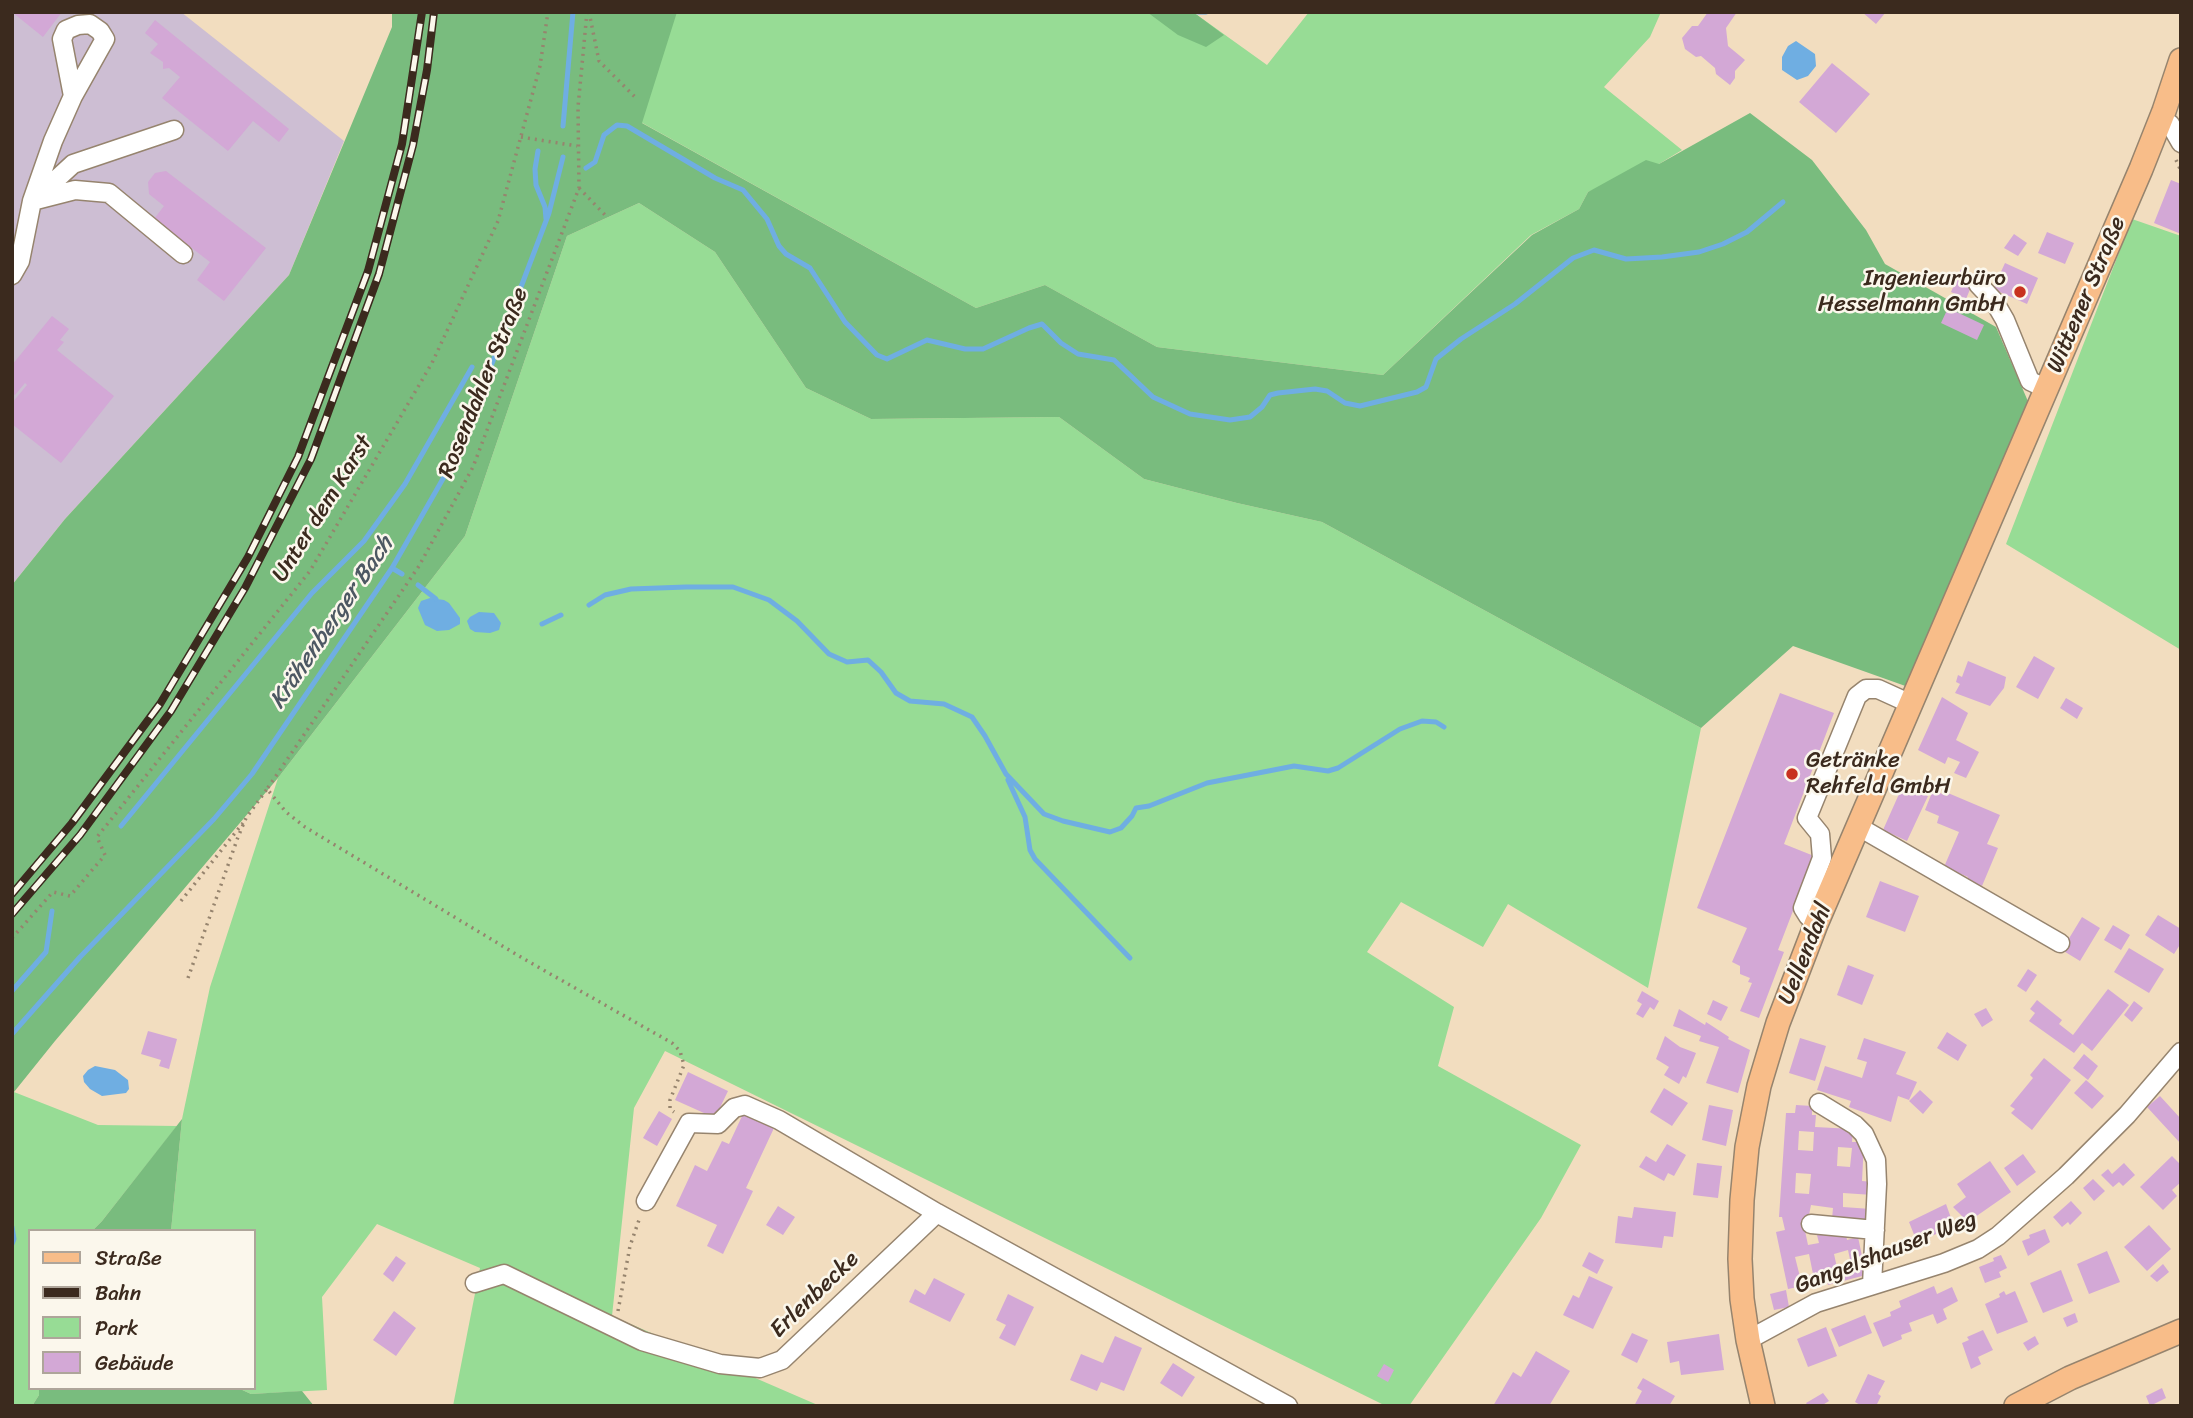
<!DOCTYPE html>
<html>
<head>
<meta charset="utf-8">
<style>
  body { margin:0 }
  #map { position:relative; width:2193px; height:1418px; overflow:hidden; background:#f2ddbf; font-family:Sriracha,sans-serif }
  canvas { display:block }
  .frame { position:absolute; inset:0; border:14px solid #3b2a1e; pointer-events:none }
  .legend { position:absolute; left:28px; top:1229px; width:228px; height:161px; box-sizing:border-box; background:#fbf7ec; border:2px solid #aea59a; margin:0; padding:9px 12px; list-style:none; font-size:21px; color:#3b2a1e }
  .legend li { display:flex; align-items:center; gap:14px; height:35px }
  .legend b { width:35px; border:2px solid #aea59a }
</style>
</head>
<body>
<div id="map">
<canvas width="2193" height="1418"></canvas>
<div class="frame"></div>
<ul class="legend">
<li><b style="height:9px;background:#f8bd89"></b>Straße</li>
<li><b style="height:9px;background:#3b2a1e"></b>Bahn</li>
<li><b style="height:19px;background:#97dc95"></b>Park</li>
<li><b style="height:19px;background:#d3a8d6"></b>Gebäude</li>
</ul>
</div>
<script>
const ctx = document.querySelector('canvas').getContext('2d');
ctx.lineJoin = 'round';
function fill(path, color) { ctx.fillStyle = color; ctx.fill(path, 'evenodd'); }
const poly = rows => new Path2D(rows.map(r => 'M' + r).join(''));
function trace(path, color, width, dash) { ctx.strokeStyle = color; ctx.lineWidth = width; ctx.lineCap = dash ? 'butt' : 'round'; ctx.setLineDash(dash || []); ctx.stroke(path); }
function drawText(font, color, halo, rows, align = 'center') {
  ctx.font = font + ' Sriracha,sans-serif'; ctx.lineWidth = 5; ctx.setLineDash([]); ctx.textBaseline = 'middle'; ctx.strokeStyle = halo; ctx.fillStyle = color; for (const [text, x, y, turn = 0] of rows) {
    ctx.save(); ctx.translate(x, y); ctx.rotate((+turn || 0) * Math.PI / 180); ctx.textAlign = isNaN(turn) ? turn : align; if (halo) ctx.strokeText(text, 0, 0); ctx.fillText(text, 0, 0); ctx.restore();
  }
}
fill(poly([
  [12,12,181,12,344,141,289,275,65,519,12,585]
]), '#cdbed3');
fill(poly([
  [610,12,1193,12,1267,65,1309,12,1661,12,1650,37,1604,87,1682,150,1659,164,1588,192,1579,209,1531,235,1383,375,1157,347,1045,285,976,308,610,105],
  [639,203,715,252,806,388,871,419,1059,417,1144,479,1237,503,1322,522,1701,728,1648,988,1508,904,1483,947,1401,902,1367,952,1454,1007,1438,1066,1581,1145,1541,1218,1409,1406,1386,1406,665,1051,634,1108,612,1316,820,1406,453,1406,480,1268,377,1224,322,1297,327,1390,251,1394,238,1388,254,1388,254,1231,171,1231,182,1119,210,987,278,778,465,536,567,236],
  [2132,219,2181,236,2181,650,2006,544],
  [14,1092,98,1125,177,1126,102,1221,92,1231,30,1231,30,1388,39,1388,39,1395,32,1406,12,1406,12,1234,14,1231,12,1102]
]), '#97dc95');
fill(poly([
  [392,12,677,12,642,123,976,308,1045,285,1157,347,1383,375,1532,235,1579,209,1588,192,1646,160,1659,164,1750,113,1812,160,1866,230,1885,264,1996,327,2030,406,1911,688,1793,646,1701,728,1322,522,1237,503,1144,479,1059,417,871,419,806,388,715,252,639,203,567,236,465,536,278,778,55,1041,14,1092,12,1102,12,585,65,519,289,275,392,27],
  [1147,12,1193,12,1224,35,1206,47,1178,35],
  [182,1119,171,1231,92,1231,102,1221],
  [39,1388,238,1388,251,1394,302,1391,314,1406,32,1406,39,1395]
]), '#79bc7e');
fill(poly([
  [1796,41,1815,54,1816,66,1808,76,1797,80,1782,70,1782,57,1788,46],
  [430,598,444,600,449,603,460,618,460,624,449,630,437,631,425,625,418,608,421,601],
  [479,612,494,613,501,623,499,630,490,633,475,632,470,629,467,621,470,617],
  [95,1066,115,1070,128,1080,129,1089,126,1093,102,1096,90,1089,84,1082,83,1076,88,1070]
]), '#6faee2');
trace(poly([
  [1198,12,1206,12],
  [563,126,573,12],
  [538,151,535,169,536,185,545,207,546,219],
  [586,168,595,162,604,135,617,125,627,126,715,178,743,190,767,219,779,246,786,254,810,268,845,322,877,355,887,359,927,340,965,349,983,349,1029,328,1042,324,1061,343,1078,354,1114,360,1153,397,1190,414,1230,420,1250,417,1262,407,1270,395,1278,393,1315,389,1327,391,1345,403,1360,406,1417,392,1426,387,1436,359,1461,339,1515,304,1573,258,1594,250,1626,259,1662,257,1699,252,1723,244,1747,232,1783,202],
  [392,568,402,574],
  [418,585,436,599],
  [589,605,605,595,631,589,686,587,733,587,769,600,797,621,829,654,847,662,868,660,881,672,896,693,910,701,944,704,972,717,985,736,1006,774,1044,814,1063,821,1110,832,1121,828,1132,816,1136,808,1149,806,1207,783,1294,766,1328,771,1338,768,1400,729,1422,721,1436,722,1444,727],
  [542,624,561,615],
  [1008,780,1025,817,1030,850,1035,859,1130,958],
  [121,826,312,593,364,541,405,484,472,367],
  [12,991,46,952,52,911],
  [12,1034,80,957,214,819,252,774,392,568,448,470,474,411,549,213,563,157],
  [12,1227,14,1239,12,1244]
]), '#6faee2', 5);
fill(poly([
  [12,12,62,12,43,37],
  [1708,12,1737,12,1726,28,1728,46,1745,60,1735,71,1735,78,1730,85,1716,74,1715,68,1701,56,1696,57,1685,49,1682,38,1692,26,1698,26],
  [1862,12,1886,12,1876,24],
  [155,20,289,129,279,142,253,121,228,151,162,98,180,77,169,68,163,69,163,62,150,53,158,44,145,33],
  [1832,63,1870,94,1836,133,1799,102],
  [166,171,266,248,224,301,197,280,210,262,154,219,164,206,149,194,148,182,155,173],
  [2171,180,2181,184,2181,234,2154,223],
  [2047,232,2074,243,2065,264,2038,253],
  [2014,234,2027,243,2018,256,2004,248],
  [2005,263,2038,278,2027,304,1993,289],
  [1961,269,1976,275,1966,299,1951,292],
  [1948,308,1984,325,1977,340,1941,323],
  [52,316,69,329,60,340,64,342,57,350,114,396,61,463,12,424,12,403,27,385,25,383,15,395,12,393,12,365],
  [2034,656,2055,668,2038,699,2016,687],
  [1968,661,2006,677,2004,688,1990,706,1955,693,1960,684,1956,682,1958,675,1962,677],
  [1780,693,1834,713,1784,844,1814,856,1778,950,1784,952,1759,1018,1740,1011,1752,983,1748,982,1750,978,1740,974,1740,966,1732,962,1747,928,1697,908],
  [1942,697,1968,713,1956,740,1979,752,1966,778,1954,773,1960,762,1948,757,1945,764,1918,750],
  [2066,698,2083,708,2077,719,2060,708],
  [1903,785,1928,796,1907,841,1883,830],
  [1933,790,1947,796,1948,793,2000,815,1987,844,1998,848,1982,886,1967,880,1968,877,1944,867,1959,832,1937,823,1939,816,1925,810],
  [1880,881,1919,896,1905,932,1866,917],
  [2158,915,2181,929,2181,943,2174,954,2145,935],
  [2082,917,2100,928,2080,961,2062,950],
  [2113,925,2130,935,2121,950,2104,940],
  [2129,948,2164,969,2149,993,2114,972],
  [1848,965,1874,975,1862,1005,1837,995],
  [2028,969,2037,975,2026,992,2017,986],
  [2108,989,2129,1005,2092,1051,2082,1043,2074,1053,2029,1021,2035,1013,2030,1009,2037,1000,2062,1020,2059,1024,2073,1035],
  [1642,991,1659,1001,1654,1010,1650,1007,1643,1018,1636,1014,1642,1004,1637,1001],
  [1713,1000,1728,1007,1721,1021,1707,1014],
  [2134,1001,2143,1008,2132,1022,2124,1015],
  [1986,1008,1993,1020,1982,1027,1974,1014],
  [1679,1009,1705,1025,1706,1022,1729,1037,1728,1039,1750,1050,1738,1093,1706,1083,1719,1047,1699,1041,1701,1036,1673,1026],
  [148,1031,177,1039,169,1069,159,1066,161,1060,141,1054],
  [1947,1032,1967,1045,1958,1061,1937,1048],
  [1665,1036,1680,1047,1696,1053,1686,1078,1683,1076,1679,1084,1664,1075,1669,1067,1656,1059],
  [1800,1038,1826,1046,1815,1081,1789,1073],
  [1864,1038,1906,1052,1896,1074,1917,1082,1909,1100,1898,1096,1891,1122,1849,1107,1851,1101,1817,1090,1825,1066,1862,1078,1867,1062,1857,1059],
  [2084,1054,2098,1066,2088,1080,2073,1068],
  [2044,1058,2071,1080,2032,1130,2011,1113,2015,1109,2010,1106,2033,1078,2030,1075],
  [688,1072,728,1091,715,1118,675,1100],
  [2086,1080,2104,1096,2092,1109,2074,1093],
  [1664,1088,1688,1103,1672,1126,1650,1112],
  [1920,1090,1933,1102,1923,1114,1909,1101],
  [2160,1096,2181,1119,2181,1144,2147,1107],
  [1709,1105,1733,1110,1726,1146,1702,1140],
  [1796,1105,1812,1106,1812,1115,1816,1115,1815,1127,1853,1129,1852,1142,1864,1142,1862,1181,1873,1182,1873,1195,1843,1193,1843,1207,1871,1209,1871,1221,1832,1219,1833,1208,1811,1205,1807,1225,1804,1226,1808,1245,1819,1243,1817,1235,1845,1228,1847,1240,1858,1237,1866,1275,1828,1285,1827,1281,1788,1289,1776,1232,1785,1230,1782,1217,1779,1217,1786,1113,1795,1113],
  [1799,1131,1814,1132,1813,1151,1798,1150],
  [1838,1147,1852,1148,1850,1167,1837,1166],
  [1796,1173,1811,1174,1809,1194,1795,1193],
  [1848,1250,1852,1269,1838,1272,1834,1254],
  [1809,1254,1813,1274,1800,1277,1795,1257],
  [659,1111,672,1119,657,1146,643,1138],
  [743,1114,774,1128,746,1188,753,1191,723,1254,707,1246,717,1225,676,1206,695,1165,707,1171,722,1141,729,1144],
  [1667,1144,1686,1155,1674,1176,1668,1173,1664,1181,1639,1167,1646,1156,1656,1162],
  [2023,1154,2036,1172,2017,1186,2004,1168],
  [2172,1156,2181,1165,2181,1182,2172,1190,2177,1196,2163,1210,2140,1187],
  [1990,1161,2011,1192,1968,1222,1953,1207,1966,1197,1957,1184],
  [1697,1163,1722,1166,1718,1198,1693,1195],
  [2124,1163,2135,1175,2123,1186,2119,1182,2113,1187,2101,1175,2108,1169,2112,1174],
  [2093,1179,2105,1191,2094,1201,2083,1188],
  [2071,1201,2082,1213,2070,1225,2068,1222,2062,1227,2053,1217],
  [1946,1204,1951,1218,1937,1224,1941,1232,1917,1242,1909,1222],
  [778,1206,795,1217,783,1235,766,1225],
  [1634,1207,1676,1212,1673,1237,1664,1236,1662,1248,1615,1243,1618,1216,1632,1218],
  [2149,1225,2171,1249,2147,1271,2124,1247],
  [2045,1229,2050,1242,2028,1256,2022,1241,2030,1238,2029,1235],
  [2107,1251,2120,1282,2089,1294,2077,1264],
  [1589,1252,1604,1260,1597,1274,1582,1266],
  [2001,1255,2007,1268,1999,1272,2001,1277,1985,1283,1979,1267,1994,1261,1993,1258],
  [396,1256,406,1263,393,1282,383,1274],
  [2163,1264,2169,1272,2157,1282,2150,1276],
  [2061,1270,2073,1301,2043,1313,2030,1283],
  [1589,1276,1613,1287,1593,1329,1563,1315,1573,1295,1579,1298],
  [934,1278,965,1294,950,1322,909,1302,915,1289,925,1295],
  [1934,1286,1937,1294,1952,1287,1958,1301,1943,1309,1947,1319,1937,1324,1933,1314,1909,1323,1912,1331,1901,1335,1902,1339,1883,1347,1873,1323,1891,1316,1890,1312,1901,1307,1899,1301],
  [1786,1290,1789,1307,1774,1310,1770,1294],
  [2004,1291,2006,1295,2015,1291,2028,1322,1997,1334,1985,1304,2000,1297,1999,1294],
  [1008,1294,1034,1307,1015,1346,999,1338,1006,1325,996,1320],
  [394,1311,416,1328,396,1356,373,1340],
  [2075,1313,2078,1322,2067,1327,2063,1318],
  [1865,1315,1872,1333,1839,1347,1831,1329],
  [1826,1327,1837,1356,1808,1367,1797,1339],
  [1983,1330,1993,1350,1978,1357,1981,1364,1971,1369,1962,1343,1969,1340,1967,1337],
  [1632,1333,1648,1340,1637,1363,1621,1355],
  [1719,1334,1724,1370,1681,1375,1679,1361,1670,1363,1667,1342],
  [1115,1336,1142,1348,1124,1391,1101,1382,1097,1391,1070,1380,1081,1354,1103,1363],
  [2035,1336,2039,1344,2028,1351,2023,1343],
  [1536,1351,1570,1371,1549,1406,1493,1406,1513,1372,1521,1377],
  [1173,1363,1195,1377,1182,1397,1160,1383],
  [1384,1364,1394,1370,1388,1382,1377,1376],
  [1868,1374,1885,1381,1878,1394,1881,1396,1876,1406,1862,1406,1855,1402],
  [1643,1378,1675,1396,1669,1406,1634,1406,1642,1391,1637,1388],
  [2162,1388,2166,1398,2150,1406,2146,1396],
  [1823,1393,1829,1401,1821,1406,1808,1406,1806,1403]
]), '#d3a8d6');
const minor = poly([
  [2161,119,2170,124,2181,143],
  [35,199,73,164,174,130],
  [32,201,75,190,109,193,183,254],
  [12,275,20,261,32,201,53,141,73,96,105,39,100,31,90,24,78,25,66,30,62,39,73,96],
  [1978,284,1994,301,2005,320,2030,381,2047,389],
  [1859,827,2060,943],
  [1816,924,1808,916,1803,908,1822,858,1820,834,1807,818,1857,696,1866,689,1878,689,1911,704],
  [1819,1103,1855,1125,1864,1134,1876,1160,1877,1184,1872,1285],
  [646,1201,689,1123,718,1124,734,1108,745,1105,779,1120,937,1213,1288,1406],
  [1811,1224,1875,1230],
  [475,1283,504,1274,642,1341,720,1364,760,1368,782,1360,937,1213],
  [1748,1340,1816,1303,1944,1263,1978,1249,1998,1236,2066,1176,2127,1115,2181,1052]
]);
const major = poly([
  [1763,1406,1748,1340,1742,1299,1740,1259,1742,1200,1747,1147,1759,1086,1778,1023,1816,924,2141,169,2164,111,2181,60],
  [2016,1406,2070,1378,2181,1331]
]);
trace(minor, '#96846e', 21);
trace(major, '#96846e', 26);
trace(poly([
  [587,12,578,107,579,188,473,467,419,566,267,789,286,812,305,827,524,959,672,1043,680,1051,684,1065,670,1100,670,1109,674,1112],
  [589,12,599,61,635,97],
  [521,137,577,146],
  [2176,160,2181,171],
  [579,188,607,217],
  [181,901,243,823],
  [12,938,53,892,70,896,105,855,97,837,310,571,432,363,498,221,540,66,548,12],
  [188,978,238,837,246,818,267,789],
  [618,1311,630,1246,640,1217]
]), '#96846e', 3.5, [2, 5]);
trace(minor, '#fff', 18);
trace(major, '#f8bd89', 23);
const rail = poly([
  [12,894,72,823,160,704,248,557,298,457,368,271,402,144,422,12],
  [12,914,80,835,171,711,245,588,311,459,379,274,413,145,427,70,434,12]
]);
trace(rail, '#3b2a1e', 8);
trace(rail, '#fbf7ec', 5, [16]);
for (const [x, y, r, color] of [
  [2020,292,7,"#c8321e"],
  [1792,774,7,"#c8321e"]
]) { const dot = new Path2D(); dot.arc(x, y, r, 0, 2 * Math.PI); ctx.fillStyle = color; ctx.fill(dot); trace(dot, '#fbf7ec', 2.5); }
drawText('23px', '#3b2a1e', '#fbf7ec', [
  ["Ingenieurbüro",2006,279],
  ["Hesselmann GmbH",2006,305],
  ["Getränke",1806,761,"left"],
  ["Rehfeld GmbH",1806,787,"left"]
], 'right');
drawText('23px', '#3b2a1e', '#fbf7ec', [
  ["Wittener Straße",2087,295,-67],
  ["Rosendahler Straße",484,383,-68],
  ["Unter dem Karst",323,509,-58],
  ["Uellendahl",1806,954,-68],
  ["Gangelshauser Weg",1886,1253,-21],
  ["Erlenbecke",815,1295,-44]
]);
drawText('italic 24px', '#4d5863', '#fbf7ec', [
  ["Krähenberger Bach",332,623,-56]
]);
</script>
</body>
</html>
